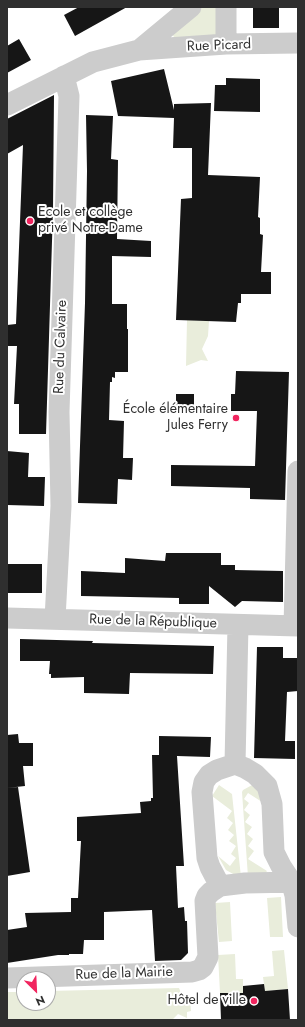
<!DOCTYPE html>
<html>
<head>
<meta charset="utf-8">
<style>
  body { margin:0 }
  #map { position:relative; width:305px; height:1027px; overflow:hidden; background:#fff; font-family:Jost,sans-serif }
  canvas { display:block }
  .frame { position:absolute; inset:0; border:8px solid #2f2f2f; pointer-events:none }
  .north { position:absolute; left:16px; top:971px; width:40px; height:40px; box-sizing:border-box; background:#fff; border:1px solid #acacac; border-radius:50%; rotate:156deg; font-size:11px; font-weight:700; line-height:16px; text-align:center; color:#2f2f2f }
  .north::after { content:''; display:block; margin:auto; width:14px; height:18px; background:#f1255f; clip-path:polygon(50% 0,100% 100%,50% 72%,0 100%) }
</style>
</head>
<body>
<div id="map">
<canvas width="305" height="1027"></canvas>
<div class="frame"></div>
<div class="north">N</div>
</div>
<script>
const ctx = document.querySelector('canvas').getContext('2d');
ctx.lineJoin = 'round';
function fill(path, color) { ctx.fillStyle = color; ctx.fill(path, 'evenodd'); }
const poly = rows => new Path2D(rows.map(r => 'M' + r).join(''));
function trace(path, color, width, dash) { ctx.strokeStyle = color; ctx.lineWidth = width; ctx.lineCap = dash ? 'butt' : 'round'; ctx.setLineDash(dash || []); ctx.stroke(path); }
function drawText(font, color, halo, rows, align = 'center') {
  ctx.font = font + ' Jost,sans-serif'; ctx.lineWidth = 4; ctx.setLineDash([]); ctx.textBaseline = 'middle'; ctx.strokeStyle = halo; ctx.fillStyle = color; for (const [text, x, y, turn = 0] of rows) {
    ctx.save(); ctx.translate(x, y); ctx.rotate((+turn || 0) * Math.PI / 180); ctx.textAlign = isNaN(turn) ? turn : align; if (halo) ctx.strokeText(text, 0, 0); ctx.fillText(text, 0, 0); ctx.restore();
  }
}
fill(poly([
  [203,7,217,7,217,36,212,40,174,37,172,34,174,31],
  [187,320,209,321,208,336,202,349,208,361,201,360,186,366],
  [254,784,257,785,262,802,248,793,244,799,249,803,244,810,250,815,245,822,252,827,247,834,253,839,248,846,254,851,248,859,267,871,265,874,248,877,242,792,243,790],
  [219,785,232,794,241,877,235,875,226,870,218,856,230,866,236,858,231,854,236,846,229,841,234,835,228,830,233,823,227,818,232,811,212,796],
  [281,897,283,937,270,937,267,898],
  [230,902,232,941,219,942,215,903],
  [284,950,288,989,265,991,263,977,274,976,272,951],
  [235,954,236,979,243,979,243,993,220,993,218,955],
  [179,988,183,998,190,998,191,1011,187,1012,187,1018,178,1014,172,1020,7,1020,7,992,24,992,24,1003,48,1003,48,991]
]), '#e9eddb');
fill(poly([
  [79,7,127,7,75,36,64,15],
  [253,7,279,7,279,28,253,28],
  [19,39,31,60,7,73,7,46],
  [164,69,174,110,174,104,211,103,208,175,260,177,258,217,260,218,260,234,263,235,261,272,271,272,271,294,241,294,241,303,238,303,236,322,176,320,181,199,192,198,192,148,173,148,174,118,118,116,111,81],
  [226,78,260,79,260,112,214,111,215,85,226,85],
  [54,95,53,209,46,434,19,434,19,404,14,404,17,346,7,346,7,325,16,324,23,145,7,154,7,119],
  [86,115,113,116,111,159,118,160,117,239,151,241,151,257,112,256,112,304,127,304,127,329,128,329,128,372,115,372,115,378,112,377,112,382,110,382,109,420,124,421,123,458,133,458,132,480,118,479,117,504,78,503,85,303,87,171],
  [236,371,289,372,285,500,250,499,250,488,171,486,171,465,255,466,257,411,231,411,231,394,235,394],
  [176,394,194,394,194,411,176,411],
  [7,451,29,453,28,477,45,477,44,506,7,505],
  [166,553,221,553,221,565,235,565,235,570,283,571,283,602,242,601,235,607,209,586,209,604,179,604,179,598,81,596,81,571,125,573,125,558,165,561],
  [7,564,42,564,42,593,7,593],
  [20,639,93,641,92,643,214,646,213,674,130,673,129,694,84,693,84,677,51,678,51,674,49,674,50,661,20,661],
  [257,647,283,647,283,658,298,658,298,691,287,692,285,741,295,741,295,759,254,758],
  [18,734,19,743,33,743,33,766,23,766,25,786,7,788,18,787,30,872,7,876,7,735],
  [159,736,211,737,210,757,177,756,184,866,176,866,178,908,184,907,185,921,187,921,188,953,181,960,155,961,152,910,104,912,104,940,84,940,83,954,69,954,69,955,58,955,7,963,7,930,27,927,25,913,71,912,71,898,78,898,81,841,77,841,77,817,141,813,140,802,151,801,151,798,153,798,152,755,159,755],
  [264,984,265,991,288,989,290,1020,221,1020,220,993,243,993,243,986]
]), '#161616');
trace(poly([
  [226,7,226,44],
  [139,50,226,44,298,43],
  [7,105,93,62,139,50,191,7],
  [7,618,298,626],
  [55,619,61,506,59,412,69,96,64,76],
  [294,626,298,471],
  [235,764,238,625],
  [220,886,210,867,207,858,202,792,204,782,209,775,217,770,235,764,245,768,255,774,267,786,272,804,274,852,281,866,291,881,295,895,298,927],
  [7,978,192,972,199,970,203,967,208,957,205,901,207,896,211,892,220,886,245,883,298,882]
]), '#ccc', 21);
for (const [x, y, r, color] of [
  [30,221,4,"#f1255f"],
  [236,418,4,"#f1255f"],
  [254,1001,4,"#f1255f"]
]) { const dot = new Path2D(); dot.arc(x, y, r, 0, 2 * Math.PI); ctx.fillStyle = color; ctx.fill(dot); trace(dot, '#fff', 1.5); }
drawText('14px', '#2f2f2f', '#fff', [
  ["Rue Picard",219,46,-2],
  ["Rue du Calvaire",61,347,-88],
  ["Rue de la République",153,622,2],
  ["Rue de la Mairie",124,974,-2]
]);
drawText('14px', '#2f2f2f', '#fff', [
  ["Ecole et collège",38,213,"left"],
  ["privé Notre-Dame",38,229,"left"],
  ["École élémentaire",228,410],
  ["Jules Ferry",228,426],
  ["Hôtel de ville",246,1001]
], 'right');
</script>
</body>
</html>
